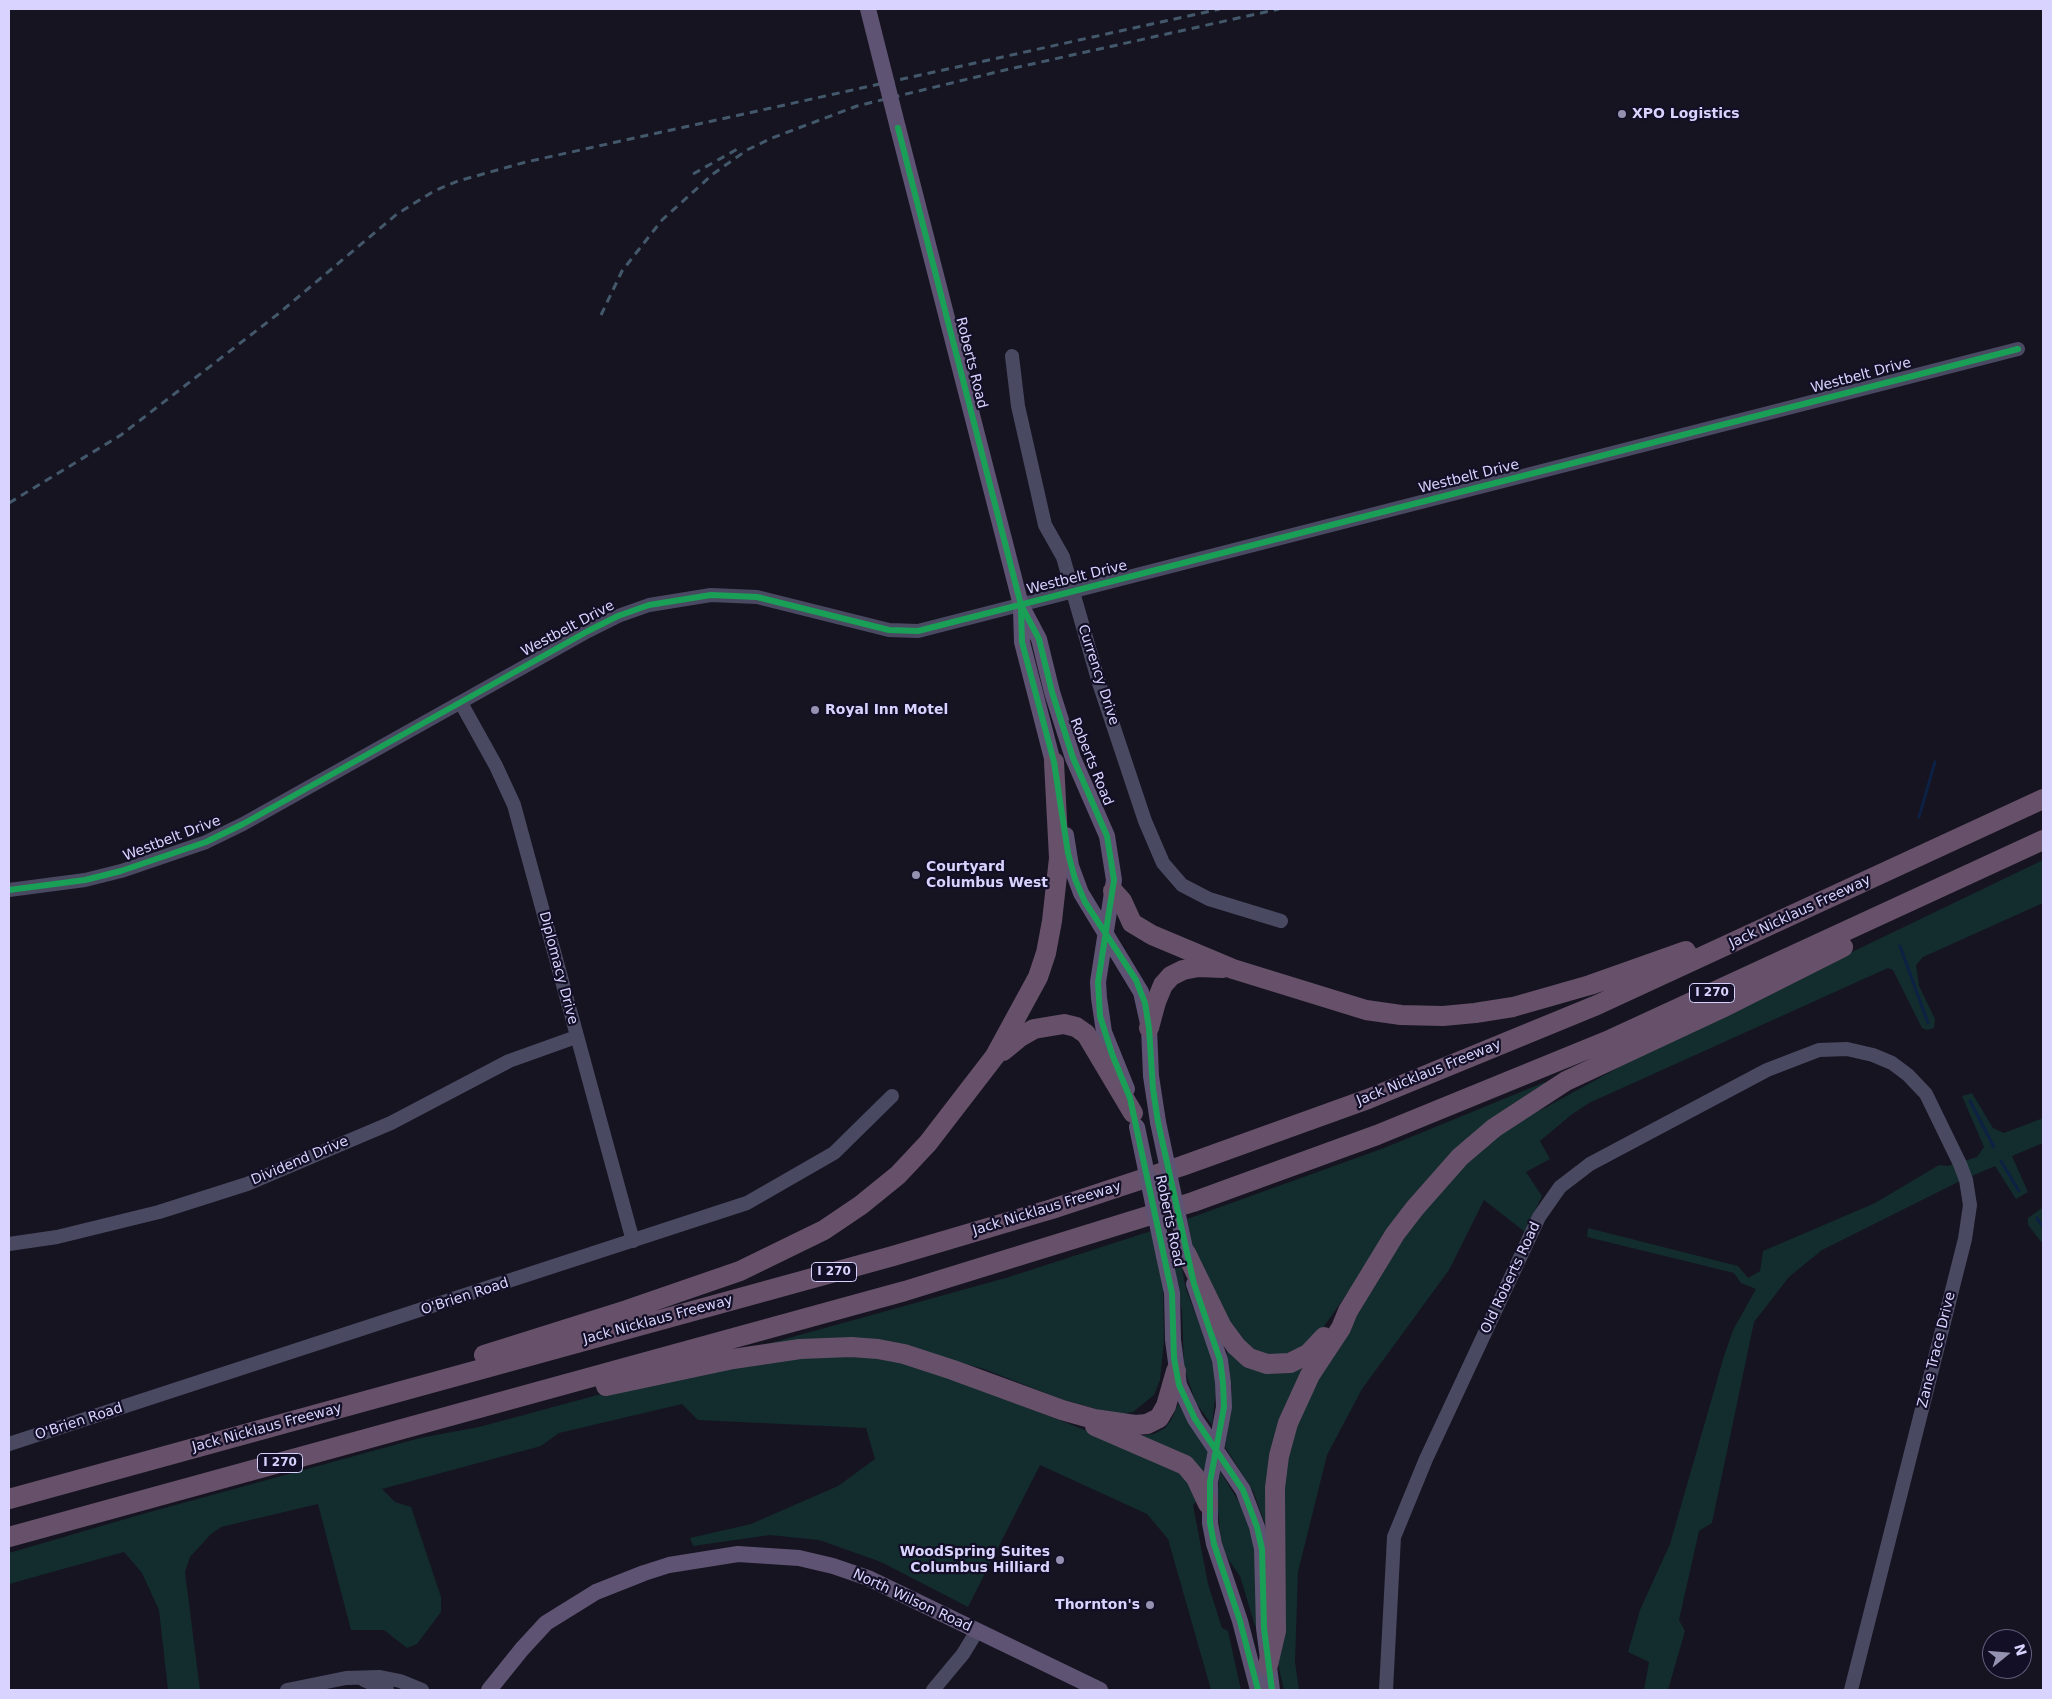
<!DOCTYPE html>
<html>
<head>
<meta charset="utf-8">
<style>
  body { margin:0 }
  #map { position:relative; width:2052px; height:1699px; overflow:hidden; background:#161421; font-family:"DejaVu Sans",sans-serif }
  canvas { display:block }
  .frame { position:absolute; inset:0; border:10px solid #d9d4ff; pointer-events:none }
  .north { position:absolute; left:1982px; top:1629px; width:50px; height:50px; box-sizing:border-box; background:#130f26; border:1px solid #625e7d; border-radius:50%; rotate:73deg; font-size:14px; font-weight:700; line-height:20px; text-align:center; color:#d9d4ff }
  .north::after { content:''; display:block; margin:auto; width:18px; height:22px; background:#9591b1; clip-path:polygon(50% 0,100% 100%,50% 72%,0 100%) }
</style>
</head>
<body>
<div id="map">
<canvas width="2052" height="1699"></canvas>
<div class="frame"></div>
<div class="north">N</div>
</div>
<script>
const ctx = document.querySelector('canvas').getContext('2d');
ctx.lineJoin = 'round';
function fill(path, color) { ctx.fillStyle = color; ctx.fill(path, 'evenodd'); }
const poly = rows => new Path2D(rows.map(r => 'M' + r).join(''));
function trace(path, color, width, dash) { ctx.strokeStyle = color; ctx.lineWidth = width; ctx.lineCap = dash ? 'butt' : 'round'; ctx.setLineDash(dash || []); ctx.stroke(path); }
function drawText(font, color, halo, rows, align = 'center') {
  ctx.font = font + ' "DejaVu Sans",sans-serif'; ctx.lineWidth = 4.5; ctx.setLineDash([]); ctx.textBaseline = 'middle'; ctx.strokeStyle = halo; ctx.fillStyle = color; for (const [text, x, y, turn = 0] of rows) {
    ctx.save(); ctx.translate(x, y); ctx.rotate((+turn || 0) * Math.PI / 180); ctx.textAlign = isNaN(turn) ? turn : align; if (halo) ctx.strokeText(text, 0, 0); ctx.fillText(text, 0, 0); ctx.restore();
  }
}
fill(poly([
  [2043,860,2043,903,1923,957,1916,965,1919,986,1935,1019,1934,1028,1927,1030,1922,1028,1893,970,1888,968,1589,1103,1571,1115,1540,1141,1550,1159,1526,1172,1542,1196,1525,1232,1484,1200,1449,1270,1362,1389,1327,1455,1298,1572,1295,1662,1299,1690,1284,1690,1278,1664,1285,1462,1305,1401,1398,1247,1435,1194,1465,1163,1527,1113,1541,1110,1663,1043],
  [1545,1082,1547,1086,1377,1251,1313,1342,1299,1354,1268,1358,1242,1344,1196,1262,1187,1219,1384,1148],
  [1972,1093,1993,1128,2004,1133,2043,1118,2043,1143,2012,1156,2028,1192,2016,1199,1995,1166,1954,1184,1822,1250,1789,1277,1754,1322,1712,1523,1699,1531,1679,1620,1685,1631,1668,1690,1644,1690,1649,1662,1628,1652,1640,1610,1670,1544,1724,1356,1733,1330,1756,1289,1741,1283,1734,1273,1587,1237,1588,1228,1738,1266,1748,1278,1760,1271,1763,1251,1875,1203,1939,1165,1948,1166,1977,1157,1984,1147,1962,1096],
  [2042,1208,2043,1209,2043,1244,2028,1225,2028,1218],
  [1151,1231,1163,1286,1164,1341,1160,1380,1154,1395,1133,1412,1121,1414,1100,1410,1061,1399,984,1369,919,1351,767,1344,1009,1277],
  [1178,1250,1186,1289,1210,1352,1215,1373,1216,1391,1212,1425,1196,1403,1184,1368,1182,1312,1172,1253],
  [1226,1347,1238,1357,1313,1358,1267,1529,1253,1491,1225,1447,1232,1389],
  [824,1354,893,1359,943,1375,1165,1461,1190,1481,1197,1501,1193,1505,1208,1584,1222,1628,1228,1631,1241,1690,1211,1690,1168,1539,1147,1514,1040,1465,968,1607,881,1562,819,1540,770,1535,693,1546,690,1538,751,1524,838,1486,875,1459,866,1428,698,1420,682,1404,559,1433,541,1446,382,1489,395,1502,411,1507,441,1597,441,1612,417,1644,407,1648,384,1630,351,1630,318,1504,221,1527,210,1535,190,1557,185,1572,200,1690,168,1690,159,1610,142,1573,124,1552,9,1584,9,1553,139,1515,420,1438,479,1427,605,1393,696,1373],
  [1178,1404,1208,1451,1203,1475,1136,1436,1154,1434,1165,1428,1171,1420],
  [1220,1471,1242,1507,1252,1538,1255,1556,1257,1626,1255,1626,1240,1576,1226,1556,1221,1539,1217,1500]
]), '#132c2d');
trace(poly([
  [1919,817,1935,762],
  [1900,946,1928,1023],
  [1970,1101,1994,1147],
  [2001,1161,2019,1191],
  [2037,1218,2043,1227]
]), '#0d2144', 3);
trace(poly([
  [1012,356,1018,406,1045,525,1063,557,1099,683,1145,821,1163,863,1182,885,1209,899,1281,921],
  [461,703,496,766,514,805,633,1241],
  [9,890,85,880,121,871,206,842,243,824,588,631,618,616,649,605,711,595,757,597,889,630,918,631,2018,349],
  [9,1244,57,1237,159,1212,247,1184,391,1123,509,1061,576,1037],
  [9,1444,747,1203,834,1153,892,1096],
  [364,1680,387,1690],
  [287,1690,346,1678,380,1677,400,1681,422,1690],
  [933,1690,963,1654,977,1631],
  [1386,1690,1394,1537,1426,1459,1539,1217,1560,1187,1590,1164,1767,1070,1819,1050,1847,1049,1873,1055,1892,1063,1908,1075,1926,1094,1960,1164,1966,1180,1970,1205,1965,1239,1851,1690]
]), '#4a4962', 14);
trace(poly([
  [898,128,1021,605,1039,639,1052,692,1073,758,1107,836,1114,880,1098,982,1099,998,1104,1032,1127,1089],
  [1021,610,1022,642,1056,774],
  [1066,835,1071,866,1081,893,1141,992,1149,1028,1151,1076,1158,1122],
  [1164,1256,1172,1293,1173,1340,1179,1385,1195,1419,1243,1490,1257,1527,1262,1549,1264,1628,1272,1690],
  [1194,1284,1220,1360,1223,1383,1224,1407,1210,1482,1210,1523,1214,1544,1240,1621,1258,1690],
  [489,1690,522,1649,546,1623,596,1592,644,1573,669,1565,738,1554,799,1558,833,1566,868,1578,1100,1690]
]), '#5e5373', 16);
trace(poly([
  [1113,891,1122,901,1132,923,1152,935,1233,969,1366,1010,1401,1015,1443,1016,1475,1013,1513,1007,1590,985,1686,951],
  [1149,1028,1156,1002,1163,985,1171,976,1183,970,1198,967,1223,968],
  [1003,1051,1020,1037,1034,1029,1064,1024,1076,1027,1086,1034,1133,1113],
  [1186,1253,1222,1327,1236,1346,1249,1358,1267,1364,1290,1363,1308,1354,1324,1337],
  [484,1355,627,1310,740,1271,824,1230,861,1205,898,1175,928,1143,995,1056,1038,977,1046,953,1052,921,1059,858,1054,762],
  [606,1386,733,1359,800,1349,851,1347,878,1349,904,1354,953,1370,1062,1410,1094,1419,1135,1425,1147,1424,1159,1418,1166,1406,1176,1371],
  [1095,1426,1185,1465,1196,1478,1208,1504],
  [9,1499,893,1256,1052,1209,1182,1166,1368,1099,1597,1005,2043,799],
  [9,1537,905,1291,1193,1202,1377,1135,1607,1041,2043,840],
  [1268,1665,1276,1631,1275,1488,1279,1456,1288,1423,1310,1375,1341,1328,1348,1311,1395,1234,1415,1208,1460,1157,1494,1128,1566,1081,1722,1008,1843,947]
]), '#67516a', 20);
trace(poly([
  [693,174,741,147],
  [601,315,622,271,662,220,713,174,747,150,772,138,857,106,1005,70,1279,9],
  [9,503,121,435,278,314,397,214,434,191,458,181,526,162,1220,9]
]), '#43596b', 3, [8, 6]);
trace(poly([
  [868,9,898,128],
  [1158,1122,1186,1253],
  [1137,1127,1164,1256]
]), '#5e5373', 16);
trace(poly([
  [898,128,1021,605,1039,639,1052,692,1073,758,1107,836,1114,880,1098,982,1100,1016,1112,1054,1130,1098,1168,1275,1172,1293,1174,1358,1179,1385,1195,1419,1243,1490,1257,1527,1262,1549,1264,1628,1272,1690],
  [1021,610,1022,642,1054,762,1068,853,1075,879,1085,902,1136,980,1145,1003,1149,1028,1153,1089,1158,1122,1194,1284,1220,1360,1223,1383,1224,1407,1210,1482,1210,1523,1214,1544,1240,1621,1258,1690],
  [9,890,85,880,121,871,206,842,243,824,588,631,618,616,649,605,711,595,757,597,889,630,918,631,2018,349]
]), '#1a9f57', 6);
for (const [x, y, r, color] of [
  [1622,114,5,"#9591b1"],
  [815,710,5,"#9591b1"],
  [916,875,5,"#9591b1"],
  [1060,1560,5,"#9591b1"],
  [1150,1605,5,"#9591b1"]
]) { const dot = new Path2D(); dot.arc(x, y, r, 0, 2 * Math.PI); ctx.fillStyle = color; ctx.fill(dot); trace(dot, '#130f26', 2); }
for (const [x, y, w] of [
  [1712,993,45],
  [834,1272,45],
  [280,1463,45]
]) { const box = new Path2D(); box.roundRect(x - w / 2, y - 9.5, w, 19, 4); ctx.fillStyle = '#130f26'; ctx.fill(box); trace(box, '#d9d4ff', 1); }
drawText('bold 12px', '#d9d4ff', null, [
  ["I 270",1712,993],
  ["I 270",834,1272],
  ["I 270",280,1463]
]);
drawText('bold 14px', '#d9d4ff', '#130f26', [
  ["XPO Logistics",1632,114],
  ["Royal Inn Motel",825,710],
  ["Courtyard",926,867],
  ["Columbus West",926,883],
  ["WoodSpring Suites",1050,1552,"right"],
  ["Columbus Hilliard",1050,1568,"right"],
  ["Thornton's",1140,1605,"right"]
], 'left');
drawText('14px', '#d9d4ff', '#130f26', [
  ["Roberts Road",971,363,76],
  ["Westbelt Drive",1861,376,-15],
  ["Westbelt Drive",1469,477,-14],
  ["Westbelt Drive",1077,578,-14],
  ["Westbelt Drive",568,629,-28],
  ["Currency Drive",1098,675,72],
  ["Roberts Road",1091,762,68],
  ["Westbelt Drive",172,839,-21],
  ["Jack Nicklaus Freeway",1800,912,-25],
  ["Diplomacy Drive",558,968,75],
  ["Jack Nicklaus Freeway",1429,1073,-22],
  ["Dividend Drive",300,1161,-23],
  ["Jack Nicklaus Freeway",1047,1209,-17],
  ["Roberts Road",1169,1221,78],
  ["Old Roberts Road",1511,1278,-65],
  ["O'Brien Road",465,1297,-18],
  ["Jack Nicklaus Freeway",658,1320,-15],
  ["Zane Trace Drive",1937,1350,-76],
  ["O'Brien Road",79,1422,-18],
  ["Jack Nicklaus Freeway",267,1428,-15],
  ["North Wilson Road",912,1601,25]
]);
</script>
</body>
</html>
